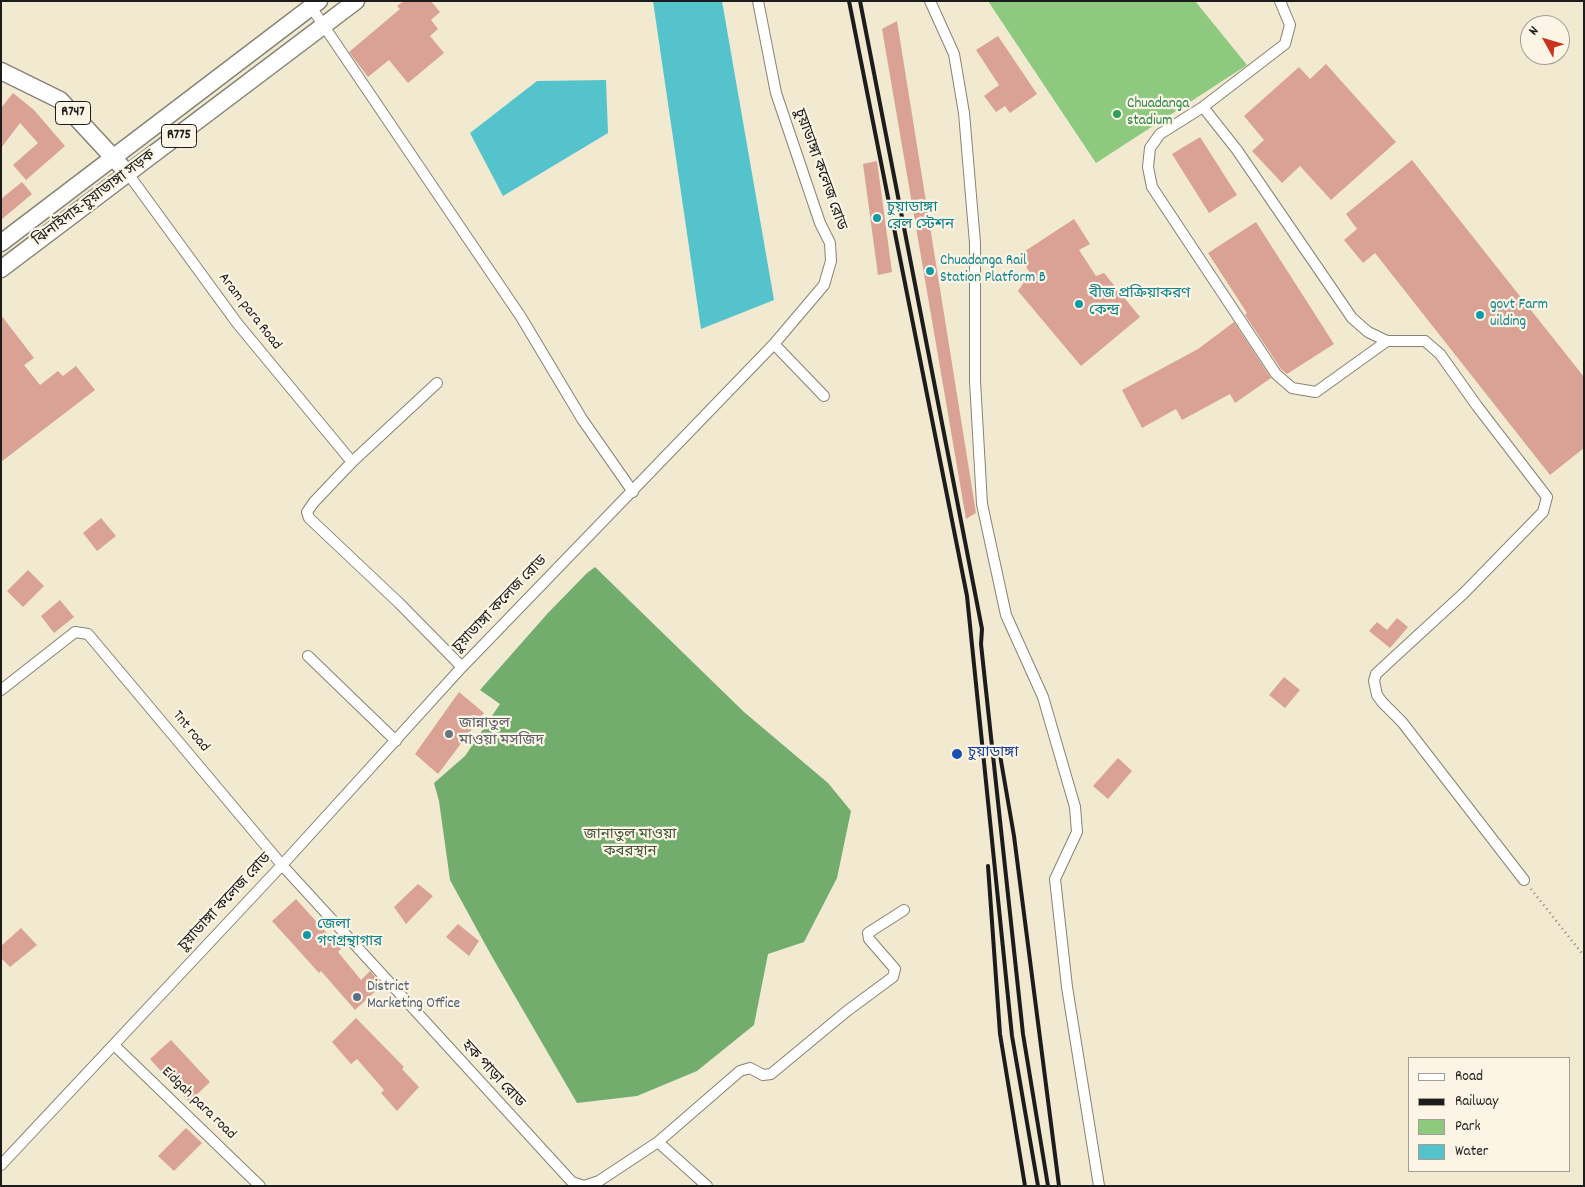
<!DOCTYPE html>
<html>
<head>
<meta charset="utf-8">
<style>
  body { margin:0 }
  #map { position:relative; width:1585px; height:1187px; overflow:hidden; background:#f1ead0; font-family:Dekko,sans-serif }
  canvas { display:block }
  .frame { position:absolute; inset:0; border:2px solid #1c1c1c; pointer-events:none }
  .legend { position:absolute; left:1408px; top:1057px; width:162px; height:115px; box-sizing:border-box; background:#fcf5e5; border:1px solid #a29e95; margin:0; padding:6px 9px; list-style:none; font-size:15px; color:#1c1c1c }
  .legend li { display:flex; align-items:center; gap:10px; height:25px }
  .legend b { width:25px; border:1px solid #a29e95 }
  .north { position:absolute; left:1520px; top:15px; width:50px; height:50px; box-sizing:border-box; background:#fcf5e5; border:1px solid #a29e95; border-radius:50%; rotate:309deg; font-size:14px; font-weight:700; line-height:20px; text-align:center; color:#1c1c1c }
  .north::after { content:''; display:block; margin:auto; width:18px; height:22px; background:#c8321e; clip-path:polygon(50% 0,100% 100%,50% 72%,0 100%) }
</style>
</head>
<body>
<div id="map">
<canvas width="1585" height="1187"></canvas>
<div class="frame"></div>
<ul class="legend">
<li><b style="height:6px;background:#fff"></b>Road</li>
<li><b style="height:6px;background:#1c1c1c"></b>Railway</li>
<li><b style="height:14px;background:#8dc97f"></b>Park</li>
<li><b style="height:14px;background:#55c3cc"></b>Water</li>
</ul>
<div class="north">N</div>
</div>
<script>
const ctx = document.querySelector('canvas').getContext('2d');
ctx.lineJoin = 'round';
function fill(path, color) { ctx.fillStyle = color; ctx.fill(path, 'evenodd'); }
const poly = rows => new Path2D(rows.map(r => 'M' + r).join(''));
function trace(path, color, width, dash) { ctx.strokeStyle = color; ctx.lineWidth = width; ctx.lineCap = dash ? 'butt' : 'round'; ctx.setLineDash(dash || []); ctx.stroke(path); }
function drawText(font, color, halo, rows, align = 'center') {
  ctx.font = font + ' Dekko,"Noto Sans Bengali",sans-serif'; ctx.lineWidth = 4.5; ctx.setLineDash([]); ctx.textBaseline = 'middle'; ctx.strokeStyle = halo; ctx.fillStyle = color; for (const [text, x, y, turn = 0] of rows) {
    ctx.save(); ctx.translate(x, y); ctx.rotate((+turn || 0) * Math.PI / 180); ctx.textAlign = isNaN(turn) ? turn : align; if (halo) ctx.strokeText(text, 0, 0); ctx.fillText(text, 0, 0); ctx.restore();
  }
}
fill(poly([
  [988,1,1195,1,1247,65,1096,163]
]), '#8dc97f');
fill(poly([
  [595,567,744,712,828,783,851,811,837,878,804,942,768,954,754,1025,697,1071,637,1096,577,1103,491,955,450,880,439,801,434,783,465,756,500,704,480,690,548,613,587,573]
]), '#72ad6e');
fill(poly([
  [653,1,722,1,774,300,701,329],
  [606,80,608,133,503,196,470,133,537,81]
]), '#55c3cc');
fill(poly([
  [404,1,431,1,440,12,431,20,438,29,430,36,444,53,408,83,389,60,368,77,349,52,400,9,397,6],
  [897,21,976,513,966,519,882,29],
  [998,36,1037,94,1010,113,1005,106,996,112,984,96,999,85,976,50],
  [1326,64,1396,142,1331,200,1300,166,1282,183,1252,151,1264,140,1244,116,1299,67,1310,79],
  [13,93,34,110,65,146,26,180,13,165,38,143,20,123,1,148,1,108],
  [1200,137,1237,195,1209,213,1172,154],
  [1412,160,1584,377,1584,448,1550,475,1375,253,1363,263,1344,240,1357,229,1346,214],
  [877,161,892,272,878,275,863,164],
  [22,182,32,194,1,220,1,199],
  [1074,219,1090,244,1079,250,1096,276,1104,273,1140,317,1081,366,1018,291,1030,273,1019,255],
  [1256,222,1334,344,1287,374,1281,369,1245,315,1247,313,1208,253],
  [1,315,34,358,24,365,40,385,58,371,63,376,76,366,95,390,1,462],
  [1234,322,1271,378,1235,403,1230,394,1182,420,1176,409,1142,428,1122,390,1198,349],
  [101,518,116,536,97,551,83,533],
  [28,570,44,586,23,607,7,591],
  [60,600,74,617,54,633,41,616],
  [1397,618,1408,627,1390,648,1369,631,1377,622,1387,630],
  [1284,677,1300,690,1285,708,1269,695],
  [459,692,484,713,438,774,415,754],
  [1118,758,1132,771,1108,799,1093,786],
  [418,884,433,896,406,924,394,907],
  [296,899,341,949,338,952,361,980,370,971,382,985,355,1010,321,971,319,973,272,921],
  [458,924,479,941,469,956,446,937],
  [21,928,37,945,10,967,1,958,1,946],
  [356,1018,404,1067,402,1069,419,1087,397,1111,381,1093,384,1090,357,1059,351,1064,332,1042],
  [171,1040,210,1082,189,1102,150,1059],
  [186,1128,202,1143,174,1171,158,1156]
]), '#d9a294');
const minor = poly([
  [930,1,954,54,964,113,975,243,975,381,982,504,1006,615,1043,697,1075,807,1077,832,1055,879,1067,987,1099,1186],
  [311,7,521,317,582,419,633,492],
  [1203,107,1237,150,1352,318,1368,332,1387,341,1316,392,1292,388,1276,374,1152,187,1148,167,1150,148,1160,134,1203,107,1285,44,1290,25,1280,1],
  [129,175,237,323,352,462],
  [1387,341,1425,341,1440,354,1477,406,1547,497,1543,512,1464,593,1390,661,1376,674,1374,681,1377,695,1382,702,1402,722,1524,880],
  [774,344,824,396],
  [437,383,352,462,314,502,307,512,309,518,399,603,462,667],
  [308,656,396,741],
  [1,690,70,636,75,632,88,634,282,865,572,1182,584,1186,599,1181,658,1142,707,1186],
  [114,1045,260,1186],
  [658,1142,740,1071,750,1068,763,1075,771,1074,847,1011,893,977,895,969,869,939,868,933,904,910],
  [1,1165,282,865,462,667,774,344,824,285,831,261,830,243,820,223,776,93,758,1]
]);
const primary = poly([
  [1,71,60,100,121,166],
  [1,243,319,1],
  [1,269,356,1]
]);
trace(minor, '#868376', 12);
trace(primary, '#868376', 19);
trace(poly([
  [1531,889,1584,956]
]), '#868376', 2.5, [1, 4]);
trace(minor, '#fff', 10);
trace(primary, '#fff', 16);
trace(poly([
  [849,1,967,596,1012,1036,1038,1186],
  [860,1,982,629,981,644,1023,1034,1048,1186],
  [1000,755,1014,836,1059,1186],
  [988,866,1000,1034,1025,1186]
]), '#1c1c1c', 4);
for (const [x, y, r, color] of [
  [1117,114,5,"#2e9e5b"],
  [877,218,5,"#0f9aa8"],
  [930,271,5,"#0f9aa8"],
  [1079,304,5,"#0f9aa8"],
  [1480,315,5,"#0f9aa8"],
  [449,734,5,"#6b7280"],
  [957,754,6,"#1a4fb4"],
  [307,935,5,"#0f9aa8"],
  [357,997,5,"#5c6f8a"]
]) { const dot = new Path2D(); dot.arc(x, y, r, 0, 2 * Math.PI); ctx.fillStyle = color; ctx.fill(dot); trace(dot, '#fcf5e5', 2); }
for (const [x, y, w] of [
  [73,113,35],
  [179,136,35]
]) { const box = new Path2D(); box.roundRect(x - w / 2, y - 11.5, w, 23, 4); ctx.fillStyle = '#fcf5e5'; ctx.fill(box); trace(box, '#1c1c1c', 1); }
drawText('bold 14px', '#1c1c1c', null, [
  ["R747",73,113],
  ["R775",179,136]
]);
drawText('15px', '#27864d', '#fcf5e5', [
  ["Chuadanga",1127,105],
  ["stadium",1127,122]
], 'left');
drawText('15px', '#1c1c1c', '#fcf5e5', [
  ["চুয়াডাঙ্গা কলেজ রোড",819,170,70],
  ["ঝিনাইদাহ-চুয়াডাঙ্গা সড়ক",95,199,-37],
  ["Aram para Road",249,312,52],
  ["চুয়াডাঙ্গা কলেজ রোড",501,605,-46],
  ["Tnt road",190,732,50],
  ["চুয়াডাঙ্গা কলেজ রোড",226,903,-47],
  ["হক পাড়া রোড",492,1075,47],
  ["Eidgah para road",198,1104,44]
]);
drawText('15px', '#0d838f', '#fcf5e5', [
  ["চুয়াডাঙ্গা",887,209],
  ["রেল স্টেশন",887,226],
  ["Chuadanga Rail",940,262],
  ["Station Platform B",940,279],
  ["বীজ প্রক্রিয়াকরণ",1089,295],
  ["কেন্দ্র",1089,312],
  ["govt Farm",1490,306],
  ["uilding",1490,323],
  ["জেলা",317,926],
  ["গণগ্রন্থাগার",317,943]
], 'left');
drawText('15px', '#5b616d', '#fcf5e5', [
  ["জান্নাতুল",459,725],
  ["মাওয়া মসজিদ",459,742]
], 'left');
drawText('15px', '#164399', '#fcf5e5', [
  ["চুয়াডাঙ্গা",968,754]
], 'left');
drawText('15px', '#44593f', '#fcf5e5', [
  ["জানাতুল মাওয়া",630,836],
  ["কবরস্থান",630,853]
]);
drawText('15px', '#4e5e75', '#fcf5e5', [
  ["District",367,988],
  ["Marketing Office",367,1005]
], 'left');
</script>
</body>
</html>
